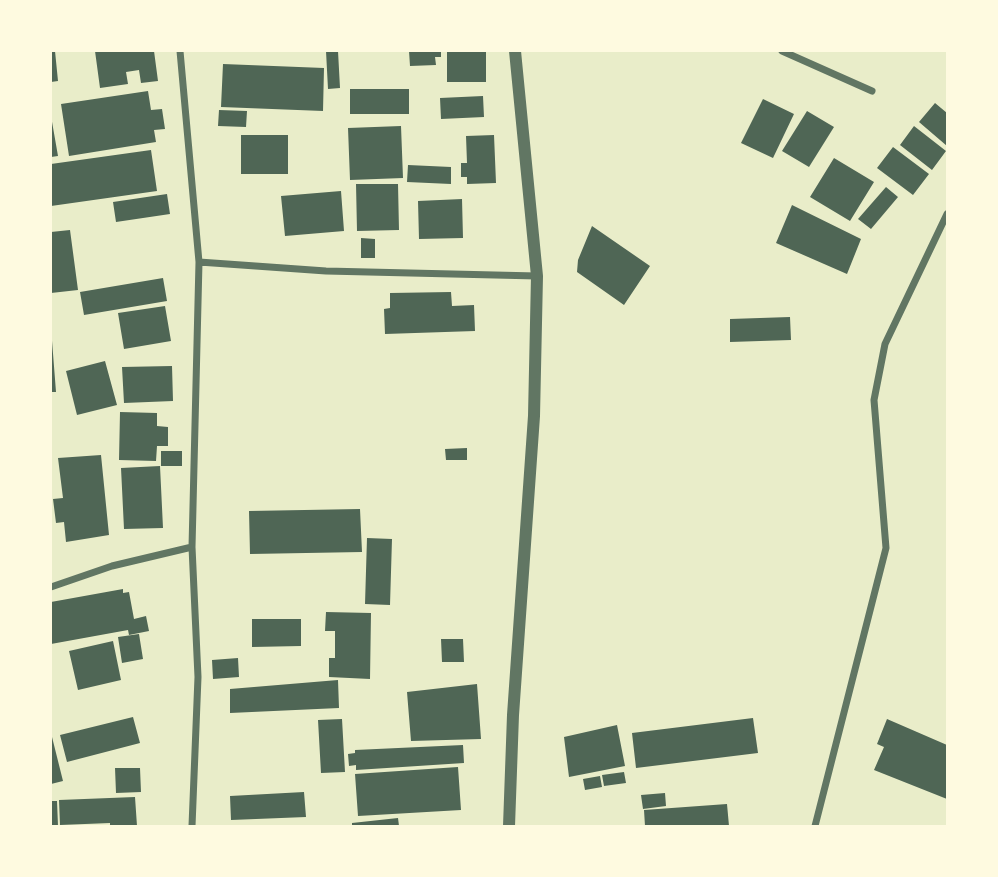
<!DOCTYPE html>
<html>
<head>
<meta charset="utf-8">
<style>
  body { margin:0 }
  #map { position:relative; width:998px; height:877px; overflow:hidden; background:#e9edc9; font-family:"Source Sans 3",sans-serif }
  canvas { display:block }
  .frame { position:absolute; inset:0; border:52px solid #fefae0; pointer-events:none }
</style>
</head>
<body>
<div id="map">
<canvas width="998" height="877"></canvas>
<div class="frame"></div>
</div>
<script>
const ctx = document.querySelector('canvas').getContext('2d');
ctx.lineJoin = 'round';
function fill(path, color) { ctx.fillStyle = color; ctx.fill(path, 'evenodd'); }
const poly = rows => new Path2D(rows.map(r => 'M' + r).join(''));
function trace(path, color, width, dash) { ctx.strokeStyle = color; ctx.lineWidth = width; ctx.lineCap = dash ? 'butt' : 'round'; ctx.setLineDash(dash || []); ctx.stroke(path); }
fill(poly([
  [51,51,55,51,58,81,51,82],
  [95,51,154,51,158,81,141,83,139,70,126,72,128,84,100,88],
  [326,51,338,51,340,88,328,89],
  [409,51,441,51,441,57,435,57,436,65,410,66],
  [447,51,486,51,486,82,447,82],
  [223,64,324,68,323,111,221,107],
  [350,89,409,89,409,114,350,114],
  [148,91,151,110,162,109,165,129,154,130,156,142,69,156,61,104],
  [483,96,484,117,441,119,440,98],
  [763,99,794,114,773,158,741,143],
  [935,103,947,113,947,146,919,122],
  [219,110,247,111,246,127,218,126],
  [807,111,834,127,809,167,782,151],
  [51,116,58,156,51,157],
  [401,126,403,178,350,180,348,128],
  [914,126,946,151,932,170,900,145],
  [241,135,288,135,288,174,241,174],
  [494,135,496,183,467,184,467,177,461,177,461,163,467,163,466,136],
  [893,147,929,174,913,195,877,168],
  [151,150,157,191,51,206,51,164],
  [834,158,874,182,850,221,810,197],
  [408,165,451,167,451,184,407,182],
  [356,184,398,184,399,230,357,231],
  [886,187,898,197,871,229,858,219],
  [341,191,344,231,285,236,281,196],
  [167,194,170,214,116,222,113,202],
  [462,199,463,238,419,239,418,201],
  [792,205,861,239,847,274,776,243],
  [592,226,650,266,624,305,577,272,578,260],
  [70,230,78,290,51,293,51,232],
  [361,238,375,239,375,258,361,258],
  [163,278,167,301,84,315,80,292],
  [451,292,452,306,474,305,475,331,385,334,384,309,390,308,390,293],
  [165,306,171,341,124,349,118,313],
  [790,317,791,340,730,342,730,319],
  [51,328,56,392,51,392],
  [105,361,117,405,77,415,66,371],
  [172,366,173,401,124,403,122,367],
  [120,412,157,413,157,426,168,427,168,446,157,446,156,461,119,460],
  [467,448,467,460,446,460,445,449],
  [161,451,182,451,182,466,161,466],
  [101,455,109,535,66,542,64,522,56,523,53,499,63,498,58,458],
  [160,466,163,528,124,529,121,468],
  [360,509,362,552,250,554,249,511],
  [367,538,392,539,390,605,365,604],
  [123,589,123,593,129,592,134,619,146,616,149,631,129,635,128,630,51,644,51,602],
  [326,612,371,613,370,679,329,677,329,658,335,658,335,631,325,631],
  [252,619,301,619,301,646,252,647],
  [139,634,143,659,122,663,118,637],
  [441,639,463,639,464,662,442,662],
  [113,641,121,680,78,690,69,651],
  [238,658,239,677,213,679,212,660],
  [338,680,339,708,230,713,230,689],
  [477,684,481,739,411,741,407,692],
  [133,717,140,743,67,762,60,735],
  [753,718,758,753,636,768,632,733],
  [342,719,345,772,321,773,318,720],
  [887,719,947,745,947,799,874,770,884,747,877,744],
  [617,725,625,766,569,777,564,737],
  [52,737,63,781,51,784,51,738],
  [463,745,464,763,356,770,356,765,349,766,348,754,355,753,355,750],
  [458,767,461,810,358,816,355,774],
  [115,768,140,768,141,792,116,793],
  [624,772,626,783,604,786,602,775],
  [600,776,602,787,585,790,583,779],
  [304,792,306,817,231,820,230,796],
  [665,793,666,806,643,809,641,795],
  [135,797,137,826,110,826,110,823,60,825,59,800],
  [51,801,57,801,58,826,51,826],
  [727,804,729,826,645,826,644,810],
  [398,818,399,826,352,826,352,823]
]), '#4f6655');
trace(poly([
  [180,51,199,262,192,547,198,677,192,826],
  [782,51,872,91],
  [199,262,326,271,537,276],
  [51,587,112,566,192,547],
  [815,826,886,548,874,400,885,344,947,214]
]), '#617663', 7);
trace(poly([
  [509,826,513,715,534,416,537,276,515,51]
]), '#617663', 12);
</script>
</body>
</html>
